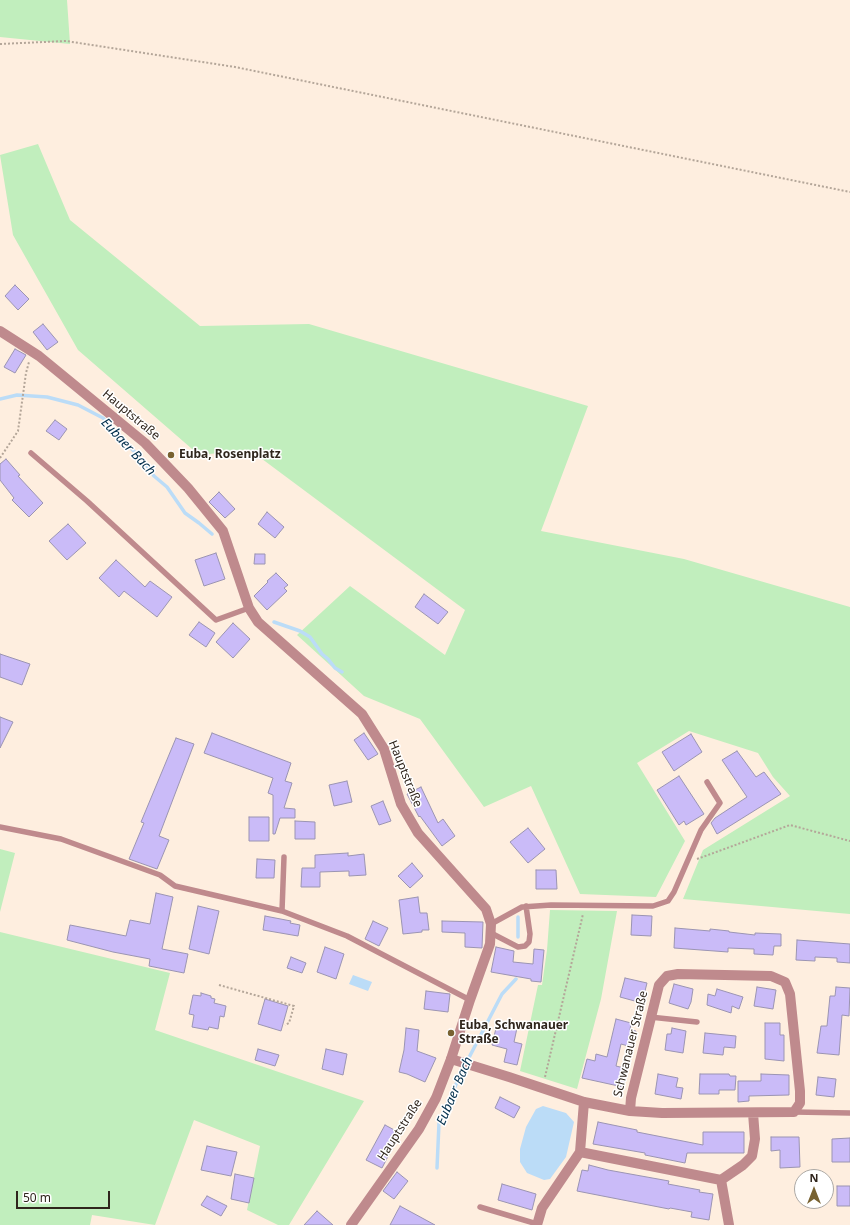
<!DOCTYPE html>
<html>
<head>
<meta charset="utf-8">
<style>
  body { margin:0 }
  #map { position:relative; width:850px; height:1225px; overflow:hidden; background:#feeedf; font-family:"Noto Sans",sans-serif }
  canvas { display:block }
  .north { position:absolute; left:794px; top:1169px; width:40px; height:40px; box-sizing:border-box; background:#fff; border:1px solid #aca8a4; border-radius:50%; rotate:0deg; font-size:11px; font-weight:700; line-height:16px; text-align:center; color:#2f251c }
  .north::after { content:''; display:block; margin:auto; width:14px; height:18px; background:#786231; clip-path:polygon(50% 0,100% 100%,50% 72%,0 100%) }
  .scale { position:absolute; left:16px; top:1191px; width:94px; height:18px; box-sizing:border-box; border:2px solid #2f251c; border-top:0; padding-left:5px; font-size:12px; line-height:14px; white-space:nowrap; color:#2f251c; -webkit-text-stroke:3px #fff; paint-order:stroke }
</style>
</head>
<body>
<div id="map">
<canvas width="850" height="1225"></canvas>
<div class="north">N</div>
<div class="scale">50 m</div>
</div>
<script>
const ctx = document.querySelector('canvas').getContext('2d');
ctx.lineJoin = 'round';
function fill(path, color) { ctx.fillStyle = color; ctx.fill(path, 'evenodd'); }
const poly = rows => new Path2D(rows.map(r => 'M' + r).join(''));
function trace(path, color, width, dash) { ctx.strokeStyle = color; ctx.lineWidth = width; ctx.lineCap = dash ? 'butt' : 'round'; ctx.setLineDash(dash || []); ctx.stroke(path); }
function drawText(font, color, halo, rows, align = 'center') {
  ctx.font = font + ' "Noto Sans",sans-serif'; ctx.lineWidth = 3; ctx.setLineDash([]); ctx.textBaseline = 'middle'; ctx.strokeStyle = halo; ctx.fillStyle = color; for (const [text, x, y, turn = 0] of rows) {
    ctx.save(); ctx.translate(x, y); ctx.rotate((+turn || 0) * Math.PI / 180); ctx.textAlign = isNaN(turn) ? turn : align; if (halo) ctx.strokeText(text, 0, 0); ctx.fillText(text, 0, 0); ctx.restore();
  }
}
fill(poly([
  [0,0,67,0,70,44,0,37],
  [38,144,70,220,200,326,309,324,588,406,541,531,684,559,850,607,850,914,683,899,703,850,790,796,773,777,758,753,689,731,637,763,685,841,656,897,580,894,531,786,484,807,420,719,364,696,297,635,350,586,445,655,465,610,250,450,199,455,78,350,13,235,0,155],
  [0,849,15,853,0,912],
  [550,910,617,911,601,999,577,1089,520,1071,538,985,542,985,547,950],
  [0,932,170,973,155,1030,364,1101,289,1225,278,1225,247,1210,260,1146,194,1120,155,1225,92,1215,90,1225,0,1225]
]), '#c1eebd');
fill(poly([
  [353,975,372,982,368,991,349,984],
  [543,1106,566,1113,574,1122,566,1157,550,1179,544,1180,527,1173,520,1162,520,1149,526,1127,536,1109]
]), '#bbdcf7');
trace(poly([
  [0,399,17,395,47,397,78,405,103,418,144,462,154,476,167,487,185,513,199,523,212,534],
  [274,622,300,631,310,637,322,654,328,659,335,668,342,672],
  [518,937,518,917],
  [437,1168,439,1123,461,1073,502,994,516,979]
]), '#bbdcf7', 3.5);
const building = poly([
  [15,285,29,299,18,310,5,296,15,285],
  [43,324,58,342,47,350,33,332,43,324],
  [15,349,26,355,15,373,4,367,15,349],
  [55,420,67,429,59,440,46,431,55,420],
  [6,459,20,475,18,476,43,503,29,517,12,500,14,498,0,480,0,464,6,459],
  [219,492,235,509,225,518,209,502,219,492],
  [267,512,284,527,275,538,258,524,267,512],
  [68,524,86,543,67,560,49,541,68,524],
  [216,553,225,579,204,586,195,560,216,553],
  [255,554,265,554,265,564,254,564,255,554],
  [116,560,145,587,150,581,172,597,157,617,124,591,119,597,99,578,116,560],
  [276,573,288,585,284,588,287,591,267,610,254,596,268,582,267,581,276,573],
  [424,594,448,612,438,624,415,607,424,594],
  [199,622,215,633,206,647,189,635,199,622],
  [233,623,250,639,233,658,216,642,233,623],
  [0,654,30,664,22,685,0,677,0,654],
  [0,717,13,722,0,748,0,717],
  [212,733,291,763,285,781,292,783,284,808,295,809,295,818,280,818,275,834,273,834,273,795,268,793,273,778,204,753,212,733],
  [364,733,378,754,368,760,354,740,364,733],
  [691,734,702,752,674,771,662,752,691,734],
  [176,738,194,744,159,836,169,840,157,869,129,859,144,823,141,822,176,738],
  [737,751,756,777,764,772,781,794,717,834,711,823,715,818,747,797,722,760,737,751],
  [679,776,704,814,686,825,684,821,679,825,657,790,679,776],
  [347,781,352,802,334,806,329,785,347,781],
  [421,787,438,823,443,819,455,836,442,846,420,816,419,817,407,794,421,787],
  [383,801,391,821,379,825,371,806,383,801],
  [249,817,269,817,269,841,249,841,249,817],
  [295,821,315,822,315,839,295,839,295,821],
  [528,828,545,849,528,863,510,842,528,828],
  [348,853,348,856,364,854,366,875,349,876,349,871,320,872,320,887,301,887,302,868,315,868,315,855,348,853],
  [257,859,275,860,274,878,256,878,257,859],
  [412,863,423,876,410,888,398,876,412,863],
  [536,870,556,870,557,889,536,889,536,870],
  [156,893,173,897,162,949,188,954,184,973,149,966,150,959,113,952,67,940,70,925,126,936,130,920,150,924,156,893],
  [418,897,420,913,427,913,429,930,422,930,422,932,403,934,399,900,418,897],
  [198,906,219,911,209,954,189,949,198,906],
  [632,915,652,916,651,936,631,935,632,915],
  [265,916,291,921,290,923,300,925,298,936,263,930,265,916],
  [373,921,388,928,379,946,365,939,373,921],
  [442,921,483,922,482,948,465,947,465,933,442,932,442,921],
  [675,928,710,931,710,929,729,931,729,932,755,935,755,933,781,934,781,946,774,946,773,955,754,954,754,949,728,948,728,952,674,948,675,928],
  [797,940,850,944,850,963,837,962,837,958,815,957,815,961,796,960,797,940],
  [325,947,344,954,336,979,317,972,325,947],
  [496,947,514,951,513,962,533,964,534,949,544,950,541,982,531,981,531,979,491,972,496,947],
  [291,957,306,963,302,973,287,968,291,957],
  [625,978,647,983,642,1003,620,997,625,978],
  [674,984,693,989,691,1002,688,1009,669,1003,674,984],
  [757,987,776,990,773,1009,754,1006,757,987],
  [836,987,850,988,849,1016,842,1015,839,1055,817,1053,821,1026,827,1026,830,996,835,996,836,987],
  [717,989,743,997,739,1009,732,1006,731,1013,707,1005,708,994,715,996,717,989],
  [426,991,450,994,448,1012,424,1009,426,991],
  [201,993,211,996,211,998,215,999,214,1003,226,1006,224,1017,220,1016,218,1029,209,1027,208,1030,192,1027,194,1015,189,1014,193,995,201,996,201,993],
  [265,999,288,1006,281,1031,258,1024,265,999],
  [616,1019,631,1023,630,1030,636,1031,632,1047,621,1044,616,1066,628,1069,623,1087,582,1078,587,1059,595,1061,596,1054,607,1057,616,1019],
  [765,1023,780,1023,780,1035,784,1035,784,1061,765,1059,765,1023],
  [497,1024,517,1028,514,1042,522,1044,517,1065,504,1062,507,1049,492,1045,497,1024],
  [406,1028,419,1030,417,1051,436,1058,425,1082,407,1074,399,1072,404,1050,406,1028],
  [672,1028,686,1031,683,1053,665,1050,667,1034,671,1034,672,1028],
  [705,1033,736,1036,735,1048,724,1047,723,1055,703,1053,705,1033],
  [258,1049,279,1055,275,1066,255,1060,258,1049],
  [326,1049,347,1054,343,1075,322,1069,326,1049],
  [658,1074,678,1078,676,1087,683,1088,681,1099,655,1094,658,1074],
  [700,1074,729,1074,730,1076,736,1076,735,1090,719,1090,719,1094,699,1094,700,1074],
  [761,1074,789,1075,789,1095,749,1096,749,1101,738,1102,738,1081,761,1081,761,1074],
  [818,1077,836,1079,834,1097,816,1095,818,1077],
  [500,1097,520,1107,514,1118,495,1108,500,1097],
  [598,1122,637,1130,637,1132,703,1145,703,1132,744,1132,744,1153,687,1153,685,1163,645,1155,645,1153,593,1144,598,1122],
  [385,1125,400,1133,382,1168,366,1160,385,1125],
  [771,1137,799,1137,800,1167,780,1168,780,1150,771,1151,771,1137],
  [850,1138,850,1162,832,1162,832,1139,850,1138],
  [207,1146,237,1152,231,1176,201,1170,207,1146],
  [589,1165,608,1170,669,1181,668,1184,700,1190,699,1192,713,1194,709,1220,691,1217,692,1212,670,1208,669,1209,577,1191,582,1170,588,1171,589,1165],
  [397,1172,408,1181,394,1199,383,1191,397,1172],
  [235,1174,254,1178,249,1203,231,1199,235,1174],
  [502,1184,536,1194,532,1210,498,1200,502,1184],
  [837,1186,850,1186,850,1206,837,1206,837,1186],
  [207,1196,227,1206,221,1216,201,1205,207,1196],
  [400,1206,435,1225,390,1225,400,1206],
  [317,1211,333,1225,304,1225,317,1211]
]);
fill(building, '#cabbf8');
trace(building, '#9b94b2', 1);
trace(poly([
  [0,44,66,41,235,67,850,192],
  [0,458,18,431,26,373,29,362],
  [697,859,790,825,850,841],
  [219,985,294,1006,289,1023,285,1025],
  [545,1077,583,914]
]), '#b4a699', 2, [2, 2]);
trace(poly([
  [31,453,87,501,216,620,249,608],
  [0,827,61,839,160,875,175,886,282,911],
  [284,857,282,911,347,936,470,1000],
  [491,924,522,907,551,905,653,906,668,901,674,892,701,830,720,803,707,782],
  [491,933,518,947,525,946,529,942,530,934,526,906],
  [650,1017,697,1022],
  [794,1112,850,1113],
  [480,1207,537,1224]
]), '#bf8a8d', 5.5);
trace(poly([
  [451,1059,509,1077,584,1102,630,1111,662,1113,794,1112,800,1103,800,1091,790,994,785,982,771,976,678,974,667,976,659,985,631,1098,630,1111],
  [580,1152,721,1180],
  [537,1225,542,1208,580,1152,584,1102],
  [729,1225,721,1180,743,1165,752,1156,755,1139,753,1113]
]), '#bf8a8d', 10);
trace(poly([
  [0,331,39,356,145,443,188,488,223,531,249,608,258,622,362,714,384,749,401,804,418,833,486,909,491,924,490,944,470,1000,451,1059,436,1098,419,1129,351,1225]
]), '#bf8a8d', 10);
for (const [x, y, r, color] of [
  [171,455,4,"#786231"],
  [451,1033,4,"#786231"]
]) { const dot = new Path2D(); dot.arc(x, y, r, 0, 2 * Math.PI); ctx.fillStyle = color; ctx.fill(dot); trace(dot, '#fff', 1.5); }
drawText('12px', '#2f251c', '#fff', [
  ["Hauptstraße",131,415,40],
  ["Hauptstraße",405,774,68],
  ["Schwanauer Straße",631,1044,-76],
  ["Hauptstraße",400,1130,-57]
]);
drawText('bold 12px', '#2f251c', '#fff', [
  ["Euba, Rosenplatz",179,455],
  ["Euba, Schwanauer",459,1026],
  ["Straße",459,1040]
], 'left');
drawText('italic 13px', '#022f4c', '#fff', [
  ["Eubaer Bach",128,447,47],
  ["Eubaer Bach",455,1091,-67]
]);
</script>
</body>
</html>
